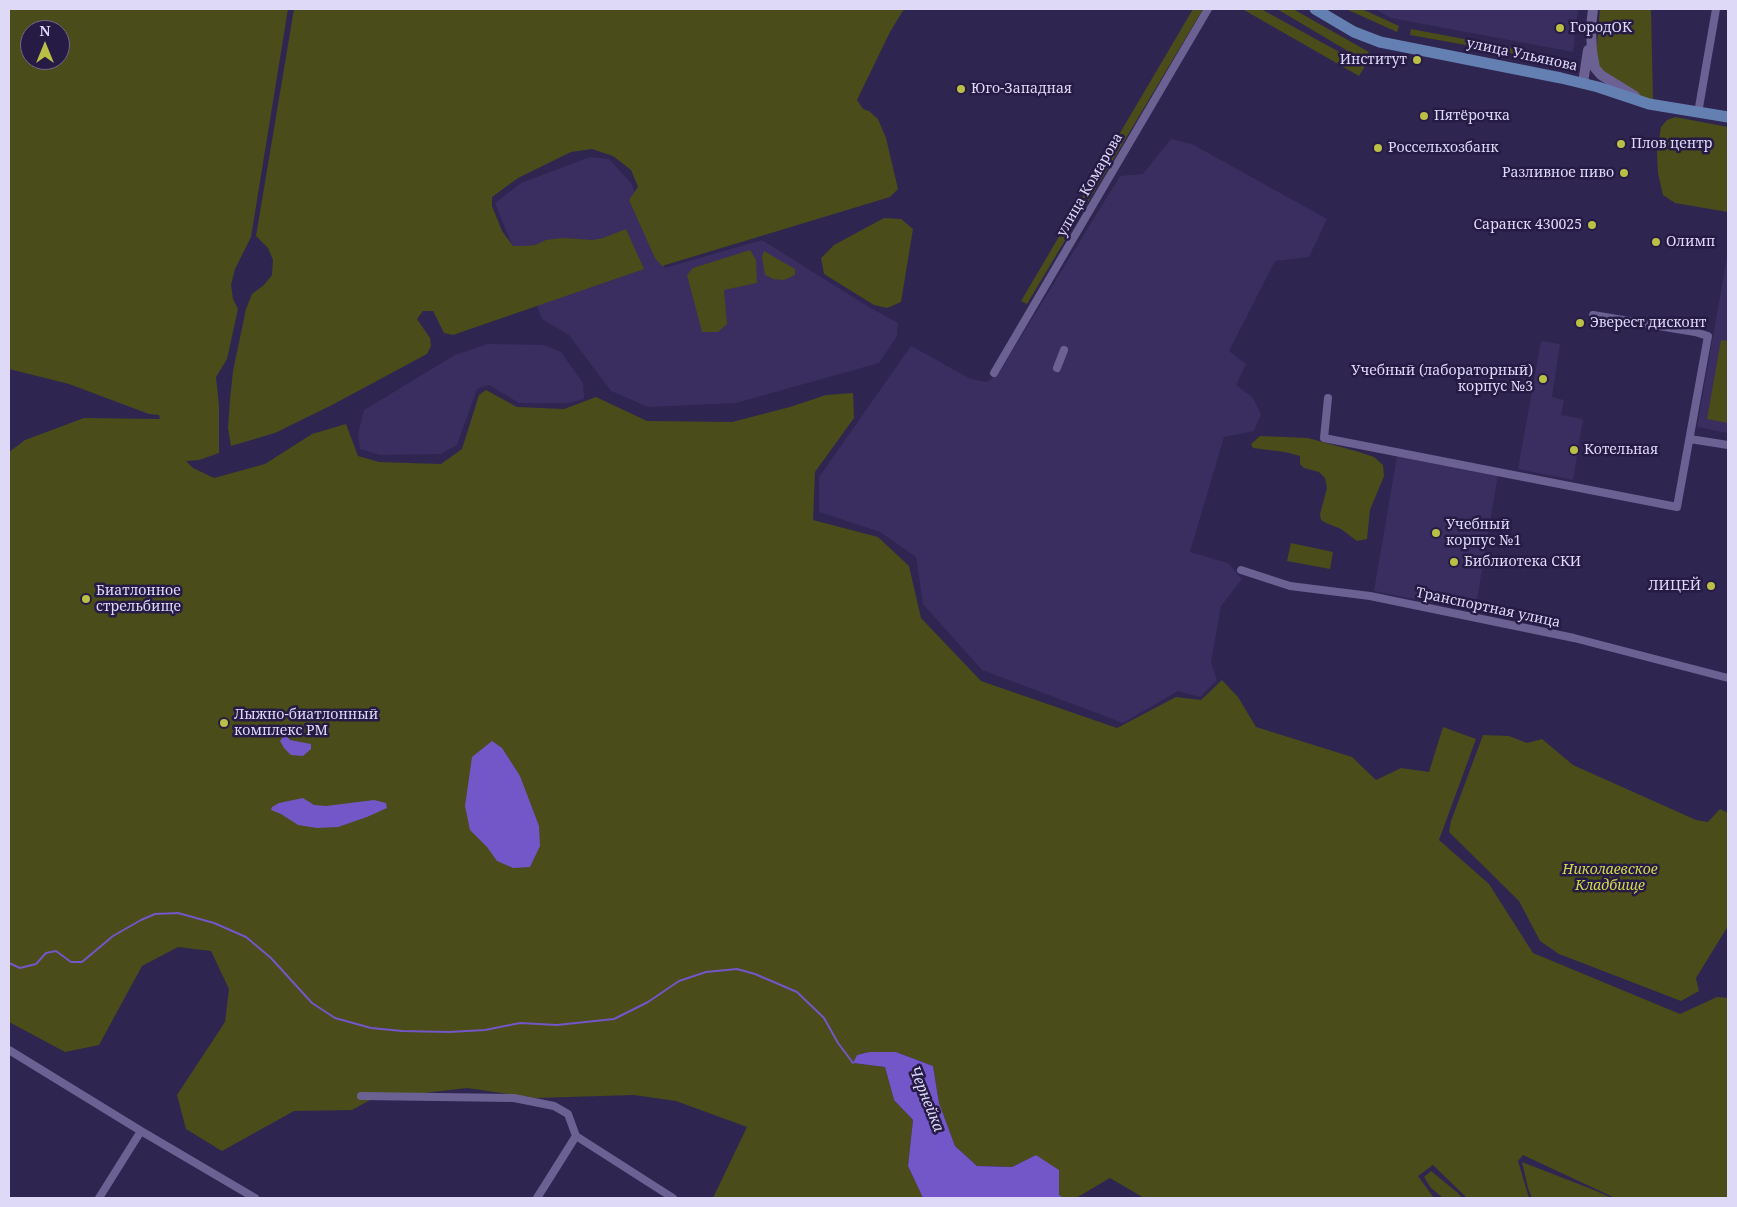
<!DOCTYPE html>
<html>
<head>
<meta charset="utf-8">
<style>
  body { margin:0 }
  #map { position:relative; width:1737px; height:1207px; overflow:hidden; background:#2f2551; font-family:"Noto Serif",serif }
  canvas { display:block }
  .frame { position:absolute; inset:0; border:10px solid #ddd9f6; pointer-events:none }
  .north { position:absolute; left:20px; top:20px; width:50px; height:50px; box-sizing:border-box; background:#261b45; border:1px solid #6f678c; border-radius:50%; rotate:0deg; font-size:14px; font-weight:700; line-height:20px; text-align:center; color:#ddd9f6 }
  .north::after { content:''; display:block; margin:auto; width:18px; height:22px; background:#bac045; clip-path:polygon(50% 0,100% 100%,50% 72%,0 100%) }
</style>
</head>
<body>
<div id="map">
<canvas width="1737" height="1207"></canvas>
<div class="frame"></div>
<div class="north">N</div>
</div>
<script>
const ctx = document.querySelector('canvas').getContext('2d');
ctx.lineJoin = 'round';
function fill(path, color) { ctx.fillStyle = color; ctx.fill(path, 'evenodd'); }
const poly = rows => new Path2D(rows.map(r => 'M' + r).join(''));
function trace(path, color, width, dash) { ctx.strokeStyle = color; ctx.lineWidth = width; ctx.lineCap = dash ? 'butt' : 'round'; ctx.setLineDash(dash || []); ctx.stroke(path); }
function drawText(font, color, halo, rows, align = 'center') {
  ctx.font = font + ' "Noto Serif",serif'; ctx.lineWidth = 5; ctx.setLineDash([]); ctx.textBaseline = 'middle'; ctx.strokeStyle = halo; ctx.fillStyle = color; for (const [text, x, y, turn = 0] of rows) {
    ctx.save(); ctx.translate(x, y); ctx.rotate((+turn || 0) * Math.PI / 180); ctx.textAlign = isNaN(turn) ? turn : align; if (halo) ctx.strokeText(text, 0, 0); ctx.fillText(text, 0, 0); ctx.restore();
  }
}
fill(poly([
  [1375,9,1578,9,1573,52,1391,18],
  [1171,139,1192,144,1327,219,1309,257,1275,261,1229,351,1246,364,1236,385,1253,398,1261,414,1254,431,1224,437,1190,552,1228,563,1242,579,1221,606,1211,662,1217,680,1200,697,1178,691,1123,723,982,670,923,604,916,557,880,532,819,512,819,477,911,346,971,379,987,382,998,374,1120,176,1143,174],
  [590,157,609,159,631,183,665,268,762,240,867,306,898,323,897,336,879,363,736,403,648,407,611,391,569,335,542,319,495,203,521,183],
  [1728,251,1728,433,1697,427],
  [1541,341,1560,344,1552,397,1564,400,1561,415,1583,419,1573,480,1518,469],
  [488,344,544,345,561,352,583,383,584,399,569,403,519,403,489,385,477,389,457,445,441,454,380,455,360,449,358,434,364,410,455,355],
  [1397,456,1498,475,1475,611,1374,591]
]), '#392e5f');
fill(poly([
  [9,9,288,9,251,237,235,269,231,285,233,299,238,309,227,359,216,377,219,406,219,453,199,460,186,461,193,468,214,478,265,464,312,434,346,424,358,456,379,462,441,464,462,449,479,395,486,390,517,407,564,409,596,397,647,421,732,422,790,407,826,395,853,393,854,418,815,472,813,520,878,537,909,566,921,618,981,681,1117,728,1176,697,1201,700,1222,680,1238,697,1256,727,1352,757,1376,780,1401,768,1429,772,1443,727,1476,739,1439,840,1489,884,1533,953,1680,1014,1717,997,1728,998,1728,1198,1615,1198,1523,1155,1518,1161,1529,1198,1467,1198,1433,1165,1418,1176,1434,1198,1144,1198,1110,1178,1076,1198,1064,1198,1059,1195,1036,1155,1012,1167,977,1166,955,1146,939,1103,933,1066,896,1052,869,1052,857,1055,853,1063,885,1067,894,1100,913,1120,908,1166,923,1198,713,1198,747,1127,676,1101,634,1095,536,1098,467,1088,372,1099,352,1110,294,1111,222,1151,186,1129,177,1095,225,1022,229,989,211,951,178,947,142,966,99,1045,65,1052,9,1022,9,452,25,440,84,418,160,419,159,415,149,414,69,384,9,369],
  [30,30,60,30,60,60,30,60],
  [294,9,904,9,890,32,857,100,863,109,869,111,878,119,886,138,898,189,890,197,662,266,655,258,629,200,638,187,631,170,613,156,592,149,571,152,518,178,492,197,492,206,502,231,513,246,522,246,535,245,546,240,563,238,593,240,603,238,626,229,644,269,453,335,444,333,433,311,423,311,417,319,430,338,431,346,427,354,332,405,275,433,231,446,228,428,230,399,233,371,246,309,252,294,264,285,272,275,273,260,268,248,256,236],
  [1193,9,1203,9,1027,304,1021,301],
  [1244,9,1261,9,1365,66,1359,76,1244,10],
  [1277,9,1293,9,1369,52,1363,60],
  [1346,9,1362,9,1399,26,1397,32],
  [1600,9,1651,9,1653,100,1637,96,1601,71,1596,56],
  [1411,29,1534,52,1533,57,1410,35],
  [1675,117,1728,127,1728,212,1675,203,1663,195,1658,173,1657,153,1661,127,1667,120],
  [884,218,901,219,913,229,901,302,887,308,874,305,824,274,821,258,834,245],
  [750,250,756,260,757,283,724,290,727,324,718,332,702,332,687,275,693,268],
  [764,251,795,269,795,275,784,280,773,279,765,275,762,257],
  [1721,340,1728,341,1728,423,1707,419],
  [1260,436,1308,438,1359,452,1374,457,1383,465,1384,476,1370,510,1367,539,1357,541,1341,529,1326,523,1321,520,1320,514,1327,488,1325,478,1319,472,1304,468,1300,464,1300,456,1285,452,1253,448,1251,444],
  [1291,543,1333,552,1330,569,1287,561],
  [1483,735,1509,736,1527,743,1542,739,1573,765,1696,820,1708,822,1720,809,1728,813,1728,926,1696,978,1699,991,1681,1001,1559,954,1540,941,1519,901,1449,832,1451,821],
  [1522,1162,1594,1190,1612,1198,1532,1198,1528,1188],
  [1431,1171,1458,1193,1462,1198,1443,1198,1431,1188,1424,1177]
]), '#4a4c19');
fill(poly([
  [285,734,290,740,311,744,311,749,303,756,291,755,284,748,280,741],
  [492,741,502,748,520,776,539,826,540,846,530,867,513,868,497,861,487,847,470,830,465,806,472,757],
  [303,798,314,805,326,806,374,800,386,803,387,808,367,817,338,827,317,828,298,825,281,814,271,810,272,807,279,803],
  [869,1052,896,1052,933,1066,939,1103,955,1146,977,1166,1012,1167,1036,1155,1059,1170,1059,1195,1064,1198,923,1198,908,1166,913,1120,894,1100,885,1067,853,1063,857,1055]
]), '#7356c7');
trace(poly([
  [9,963,20,968,36,964,46,953,56,951,71,962,82,962,113,936,141,920,155,914,178,913,214,923,246,937,271,958,312,1003,335,1018,371,1028,402,1031,449,1032,485,1030,520,1023,557,1025,614,1019,648,1002,679,981,706,972,737,969,755,974,797,992,824,1018,838,1043,853,1063]
]), '#7356c7', 2);
trace(poly([
  [1698,113,1716,9],
  [1057,368,1064,350],
  [994,373,1208,9],
  [1328,398,1324,438,1677,507,1708,336,1695,332,1593,315],
  [1690,439,1728,445],
  [1241,570,1290,586,1370,596,1574,638,1728,678],
  [9,1050,141,1131],
  [361,1096,514,1098,554,1106,568,1114,576,1136,673,1198],
  [99,1198,141,1131,255,1198],
  [537,1198,576,1136]
]), '#6b6293', 8);
trace(poly([
  [1591,30,1592,51,1595,68,1601,75,1635,96],
  [1590,35,1593,9],
  [1583,83,1588,50]
]), '#6b6293', 10);
trace(poly([
  [1315,9,1354,32,1380,42,1561,78,1598,87,1649,104,1728,117]
]), '#6480b2', 11);
for (const [x, y, r, color] of [
  [1560,28,5,"#bac045"],
  [1417,60,5,"#bac045"],
  [961,89,5,"#bac045"],
  [1424,116,5,"#bac045"],
  [1621,144,5,"#bac045"],
  [1378,148,5,"#bac045"],
  [1624,173,5,"#bac045"],
  [1592,225,5,"#bac045"],
  [1656,242,5,"#bac045"],
  [1580,323,5,"#bac045"],
  [1543,379,5,"#bac045"],
  [1574,450,5,"#bac045"],
  [1436,533,5,"#bac045"],
  [1454,562,5,"#bac045"],
  [1711,586,5,"#bac045"],
  [86,599,5,"#bac045"],
  [224,723,5,"#bac045"]
]) { const dot = new Path2D(); dot.arc(x, y, r, 0, 2 * Math.PI); ctx.fillStyle = color; ctx.fill(dot); trace(dot, '#261b45', 2); }
drawText('14px', '#ddd9f6', '#261b45', [
  ["ГородОК",1570,28],
  ["Институт",1407,60,"right"],
  ["Юго-Западная",971,89],
  ["Пятёрочка",1434,116],
  ["Плов центр",1631,144],
  ["Россельхозбанк",1388,148],
  ["Разливное пиво",1614,173,"right"],
  ["Саранск 430025",1582,225,"right"],
  ["Олимп",1666,242],
  ["Эверест дисконт",1590,323],
  ["Учебный (лабораторный)",1533,371,"right"],
  ["корпус №3",1533,387,"right"],
  ["Котельная",1584,450],
  ["Учебный",1446,525],
  ["корпус №1",1446,541],
  ["Библиотека СКИ",1464,562],
  ["ЛИЦЕЙ",1701,586,"right"],
  ["Биатлонное",96,591],
  ["стрельбище",96,607],
  ["Лыжно-биатлонный",234,715],
  ["комплекс РМ",234,731]
], 'left');
drawText('14px', '#ddd9f6', '#261b45', [
  ["улица Ульянова",1522,55,12],
  ["улица Комарова",1090,185,-60],
  ["Транспортная улица",1488,608,12]
]);
drawText('italic 14px', '#d1d84c', '#261b45', [
  ["Николаевское",1610,870],
  ["Кладбище",1610,886]
]);
drawText('italic 15px', '#ddd9f6', '#261b45', [
  ["Чернейка",926,1099,68]
]);
</script>
</body>
</html>
